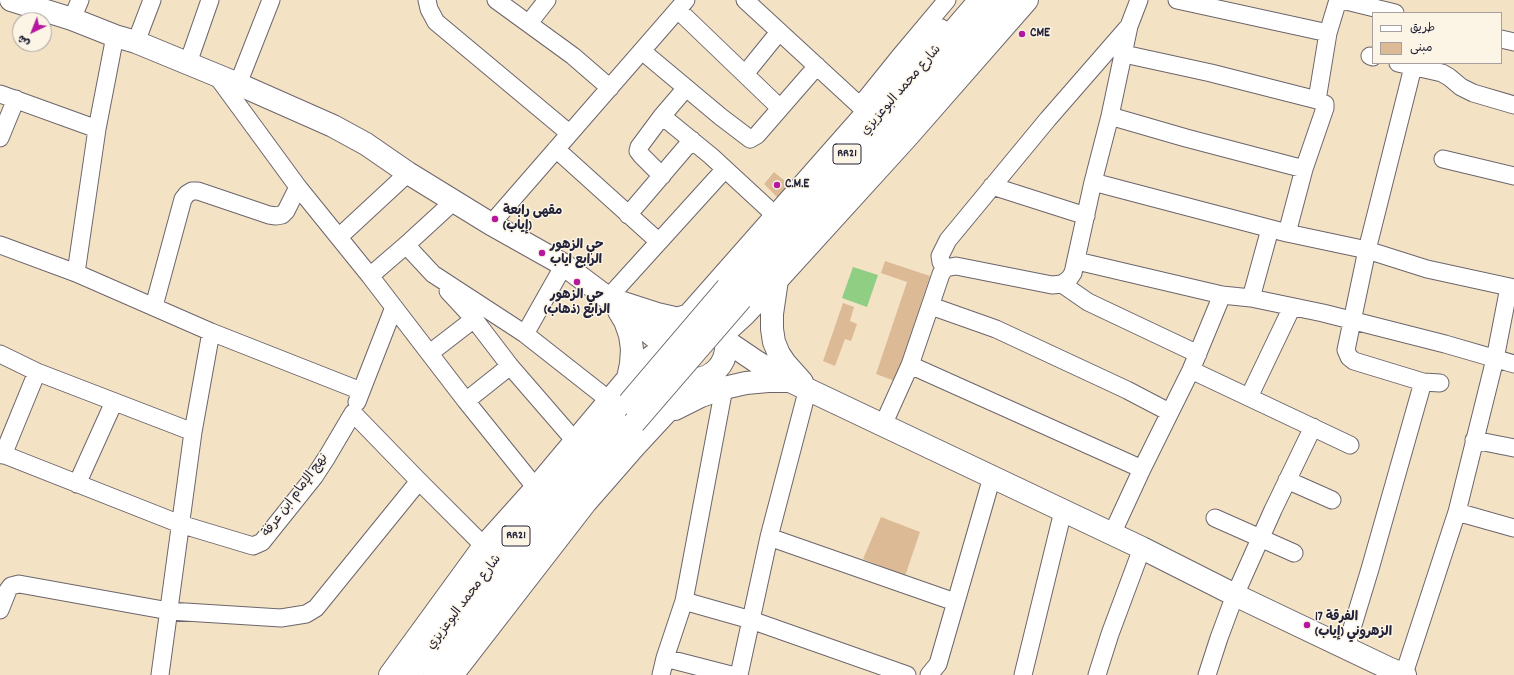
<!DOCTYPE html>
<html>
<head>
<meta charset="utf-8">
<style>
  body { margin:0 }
  #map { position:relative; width:1514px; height:675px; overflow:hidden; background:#f4e2c5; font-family:Dekko,"Playpen Sans Arabic",sans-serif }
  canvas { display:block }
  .legend { position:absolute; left:1372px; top:12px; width:130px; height:52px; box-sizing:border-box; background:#fcf5e5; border:1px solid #a5a1a1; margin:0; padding:5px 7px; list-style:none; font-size:12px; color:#22223b }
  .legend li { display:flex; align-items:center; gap:8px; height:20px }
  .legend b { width:20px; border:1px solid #a5a1a1 }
  .north { position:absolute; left:12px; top:12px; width:40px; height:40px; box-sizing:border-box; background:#fcf5e5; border:1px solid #a5a1a1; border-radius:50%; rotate:223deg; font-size:11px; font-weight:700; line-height:16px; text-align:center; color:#22223b }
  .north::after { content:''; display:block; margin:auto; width:14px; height:18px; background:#b5179e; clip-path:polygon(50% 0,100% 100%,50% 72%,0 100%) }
</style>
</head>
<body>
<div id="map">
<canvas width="1514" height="675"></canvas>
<ul class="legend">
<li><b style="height:5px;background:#fff"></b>طريق</li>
<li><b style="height:11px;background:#dbba95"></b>مبنى</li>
</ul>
<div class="north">ش</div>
</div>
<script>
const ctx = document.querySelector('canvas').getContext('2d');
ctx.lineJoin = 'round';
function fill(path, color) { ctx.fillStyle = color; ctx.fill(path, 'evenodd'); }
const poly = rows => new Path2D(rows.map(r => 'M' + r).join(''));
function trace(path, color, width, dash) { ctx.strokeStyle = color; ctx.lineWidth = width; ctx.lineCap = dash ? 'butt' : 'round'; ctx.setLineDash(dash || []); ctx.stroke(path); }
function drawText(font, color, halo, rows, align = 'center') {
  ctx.font = font + ' Dekko,"Playpen Sans Arabic",sans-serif'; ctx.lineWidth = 3; ctx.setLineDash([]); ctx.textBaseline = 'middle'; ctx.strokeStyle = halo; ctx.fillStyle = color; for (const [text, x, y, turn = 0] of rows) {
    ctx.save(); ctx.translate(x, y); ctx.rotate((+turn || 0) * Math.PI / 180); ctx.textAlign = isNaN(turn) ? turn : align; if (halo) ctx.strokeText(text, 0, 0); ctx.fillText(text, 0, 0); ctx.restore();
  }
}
fill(poly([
  [853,267,878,275,867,307,842,298]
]), '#90ce84');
fill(poly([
  [774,172,791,186,780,200,764,184],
  [885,261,930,276,895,381,876,374,907,282,881,273],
  [843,303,854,307,850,321,857,324,851,341,845,339,835,366,823,361],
  [881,517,920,532,905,576,863,559]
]), '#dbba95');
const minor = poly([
  [427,0,429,9,436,22,569,133],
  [496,0,573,56,610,88],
  [745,0,860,106],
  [1177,0,1328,33],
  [1342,0,1395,13],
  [678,10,780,108],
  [72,19,80,0],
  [529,23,547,0],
  [1501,39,1514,42],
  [136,42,152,0],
  [642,51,721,117,750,139,757,135,817,66],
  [1124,54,1211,73,1317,100,1325,104,1325,108,1304,169,1287,233],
  [1370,56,1373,57],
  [188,63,210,0],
  [1398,63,1442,73,1449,77,1461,87,1473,93,1514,105],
  [1413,67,1367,250,1346,350,1349,357,1354,361,1423,382,1440,383],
  [745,74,779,32],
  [216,75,298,187,370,276,466,401,536,488],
  [238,84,271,0],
  [0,94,97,129],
  [1317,100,1328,33,1338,0],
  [863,102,900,56,947,0],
  [662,116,711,156,776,216],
  [1110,116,1186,138,1304,169],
  [0,138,16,99],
  [556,149,658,241],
  [1443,159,1514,176],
  [662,176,641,155,638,151,639,147,662,116,686,88],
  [1093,182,1287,233,1367,250,1427,269,1514,288],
  [992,186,1086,216],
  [628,215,692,140],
  [491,224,686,0],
  [339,237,408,173],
  [0,245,76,273,211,332,361,391],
  [406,245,433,274,525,334,609,400],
  [1077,261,1222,295,1251,298,1323,313,1445,344,1514,364],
  [945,268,941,262,940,256,948,240,1048,119,1129,26],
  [76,273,97,129,115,36],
  [370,276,406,245,454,201],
  [1062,284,1088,302,1198,354],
  [448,291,474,319,510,366,575,441],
  [608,298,725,169],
  [1251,298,1270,229],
  [154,306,183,199,187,194,192,191,198,191,269,215,276,216,282,215,286,211,298,187],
  [931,306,996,329,1127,390,1169,412],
  [525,334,564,265],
  [430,353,474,319],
  [0,354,37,372,193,432],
  [910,365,1142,469],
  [1191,370,1350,445],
  [1249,397,1292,307],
  [466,401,510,366],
  [357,402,394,307],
  [883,425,910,365,941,274,945,268,956,266,1052,285,1062,284,1069,279,1073,273,1093,182,1110,116,1129,26,1139,0],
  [1474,440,1514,448],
  [0,453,180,524,253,546,262,542,314,477,327,457,353,413,419,481,484,546],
  [3,455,37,372],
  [1287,480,1332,500],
  [77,484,114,402],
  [1457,512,1514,528],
  [1215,518,1294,553],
  [1112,534,1142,469,1191,370,1222,295],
  [769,537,955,602],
  [684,601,751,620,907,675],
  [0,610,8,590,11,586,19,584,169,611,281,618,306,614,316,608,419,481],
  [1346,648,1370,569,1423,382],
  [665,658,731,675],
  [1404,674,1457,512,1495,359,1509,287],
  [160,675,193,432,211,332],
  [661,675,665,658,684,601,724,388],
  [739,675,769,537,808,388],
  [929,675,938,664,992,477],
  [1023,675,1063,511],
  [1097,675,1110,634,1142,548],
  [1207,675,1219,638,1235,595,1273,510,1313,427]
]);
const major = poly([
  [11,0,72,19,115,36,136,42,238,84,333,126,366,144,408,173,491,224,564,265,608,298,663,344],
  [777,280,772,314,772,329,774,342,779,354,785,363,802,382],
  [620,302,657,314,679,319],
  [619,311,625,321,630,335,632,349,631,364,628,378],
  '662 347a32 32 0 1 1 64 0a32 32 0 1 1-64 0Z',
  [688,316,940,30],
  [723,334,745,314,777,280,907,137,1027,0],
  [726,341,757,362,790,381,1142,548,1235,595,1388,668,1405,675],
  [675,409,701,396,724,388,746,383,768,381,790,381],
  [390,675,484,546,536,488,635,370,644,362,663,349],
  [452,675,586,502,634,447,697,379]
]);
const highway = poly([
  [727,288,869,129,980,0],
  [741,299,1005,0],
  [410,675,497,559,540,505,629,403],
  [435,675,514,572,553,517,634,423]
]);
trace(minor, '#6c656b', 19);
trace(major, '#6c656b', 24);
trace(highway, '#6c656b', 24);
trace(minor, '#fff', 17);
trace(major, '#fff', 22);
trace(highway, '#fff', 22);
const highwayBridge = poly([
  [629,403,727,288],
  [634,423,741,299]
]);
trace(highwayBridge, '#6c656b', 24, []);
trace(highwayBridge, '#fff', 22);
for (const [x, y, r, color] of [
  [1022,34,4,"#b5179e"],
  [777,185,4,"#b5179e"],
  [495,219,4,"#b5179e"],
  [542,253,4,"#b5179e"],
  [577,282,4,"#b5179e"],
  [1307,625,4,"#b5179e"]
]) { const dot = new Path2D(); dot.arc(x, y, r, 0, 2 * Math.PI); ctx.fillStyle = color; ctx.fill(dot); trace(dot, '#fcf5e5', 1.5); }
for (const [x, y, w] of [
  [847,154,28],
  [516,536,28]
]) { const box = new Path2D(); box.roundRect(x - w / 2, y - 10, w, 20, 3); ctx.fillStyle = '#fcf5e5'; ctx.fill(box); trace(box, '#22223b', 1); }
drawText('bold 12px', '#22223b', null, [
  ["RR21",847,154],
  ["RR21",516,536]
]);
drawText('bold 13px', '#22223b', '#fcf5e5', [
  ["CME",1030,34],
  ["C.M.E",785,185],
  ["مقهى رابعة",503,212],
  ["(إياب)",503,227],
  ["حي الزهور",550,246],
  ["الرابع اياب",550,261],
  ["حي الزهور",577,296,"center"],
  ["الرابع (ذهاب)",577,311,"center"],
  ["الفرقة 17",1315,618],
  ["الزهروني (إياب)",1315,633]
], 'left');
drawText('13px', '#22223b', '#fcf5e5', [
  ["شارع محمد البوعزيزي",902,91,-49],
  ["نهج الإمام ابن عرفة",296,496,-53],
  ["شارع محمد البوعزيزي",465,603,-53]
]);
</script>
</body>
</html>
